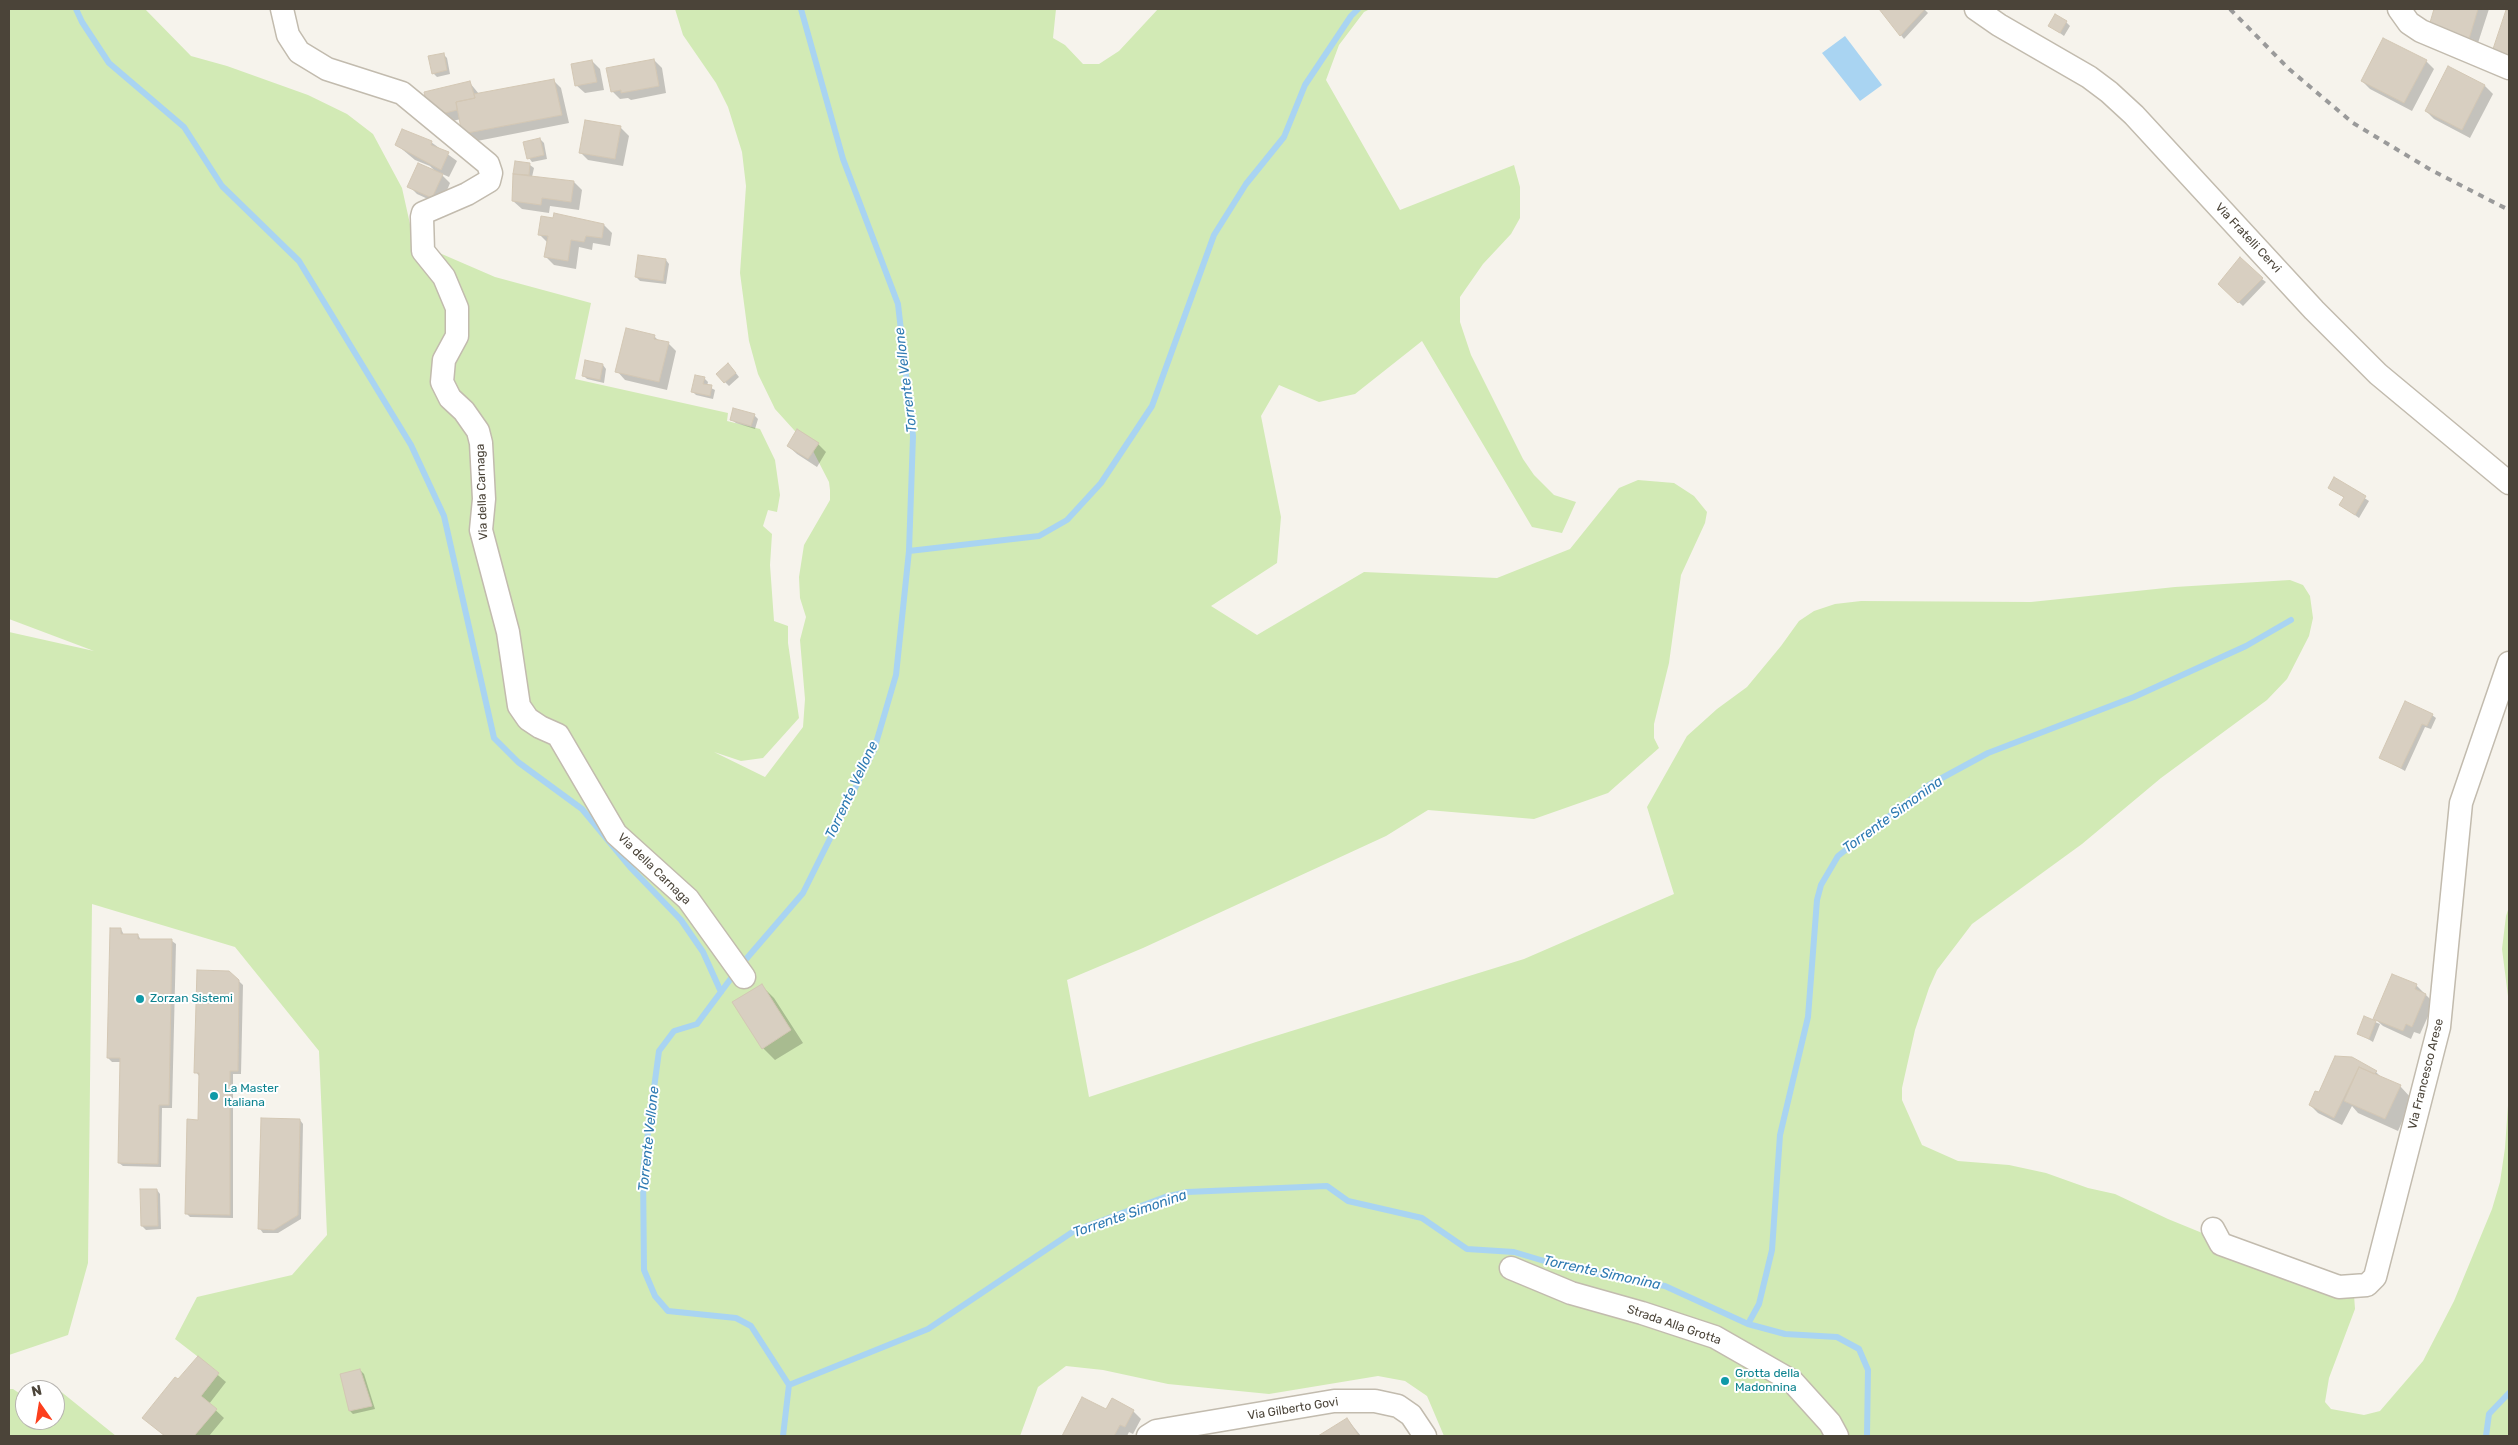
<!DOCTYPE html>
<html>
<head>
<meta charset="utf-8">
<style>
  body { margin:0 }
  #map { position:relative; width:2518px; height:1445px; overflow:hidden; background:#f6f3ec; font-family:Rubik,sans-serif }
  canvas { display:block }
  .frame { position:absolute; inset:0; border:10px solid #4b4439; pointer-events:none }
  .north { position:absolute; left:15px; top:1380px; width:50px; height:50px; box-sizing:border-box; background:#fff; border:1px solid #b7b4b0; border-radius:50%; rotate:347deg; font-size:14px; font-weight:700; line-height:20px; text-align:center; color:#4b4439 }
  .north::after { content:''; display:block; margin:auto; width:18px; height:22px; background:#fc3f1d; clip-path:polygon(50% 0,100% 100%,50% 72%,0 100%) }
</style>
</head>
<body>
<div id="map">
<canvas width="2518" height="1445"></canvas>
<div class="frame"></div>
<div class="north">N</div>
</div>
<script>
const ctx = document.querySelector('canvas').getContext('2d');
ctx.lineJoin = 'round';
function fill(path, color) { ctx.fillStyle = color; ctx.fill(path, 'evenodd'); }
const poly = rows => new Path2D(rows.map(r => 'M' + r).join(''));
function trace(path, color, width, dash) { ctx.strokeStyle = color; ctx.lineWidth = width; ctx.lineCap = dash ? 'butt' : 'round'; ctx.setLineDash(dash || []); ctx.stroke(path); }
function drawText(font, color, halo, rows, align = 'center') {
  ctx.font = font + ' Rubik,sans-serif'; ctx.lineWidth = 4; ctx.setLineDash([]); ctx.textBaseline = 'middle'; ctx.strokeStyle = halo; ctx.fillStyle = color; for (const [text, x, y, turn = 0] of rows) {
    ctx.save(); ctx.translate(x, y); ctx.rotate((+turn || 0) * Math.PI / 180); ctx.textAlign = isNaN(turn) ? turn : align; if (halo) ctx.strokeText(text, 0, 0); ctx.fillText(text, 0, 0); ctx.restore();
  }
}
fill(poly([
  [9,9,145,9,191,56,227,66,308,95,347,114,373,134,402,188,414,242,495,277,591,303,575,379,728,413,727,421,760,429,775,460,780,495,777,512,768,510,763,526,772,534,770,565,774,621,788,626,788,643,799,718,763,758,741,761,714,752,765,777,803,727,805,699,800,640,806,617,800,598,799,577,804,545,830,500,830,490,829,482,813,451,775,409,758,374,749,341,740,273,746,186,742,152,728,107,716,83,683,35,675,9,1056,9,1053,38,1065,45,1083,64,1099,64,1119,51,1158,9,1370,9,1364,12,1339,45,1326,80,1400,210,1514,165,1520,187,1520,218,1511,234,1483,264,1460,297,1460,322,1471,355,1523,459,1534,475,1554,495,1576,502,1562,533,1532,527,1422,341,1355,394,1319,402,1279,385,1261,416,1281,517,1277,563,1211,606,1257,635,1364,572,1497,578,1570,549,1619,488,1638,480,1674,483,1694,496,1707,512,1705,523,1681,575,1669,663,1654,724,1654,738,1659,748,1608,793,1534,819,1428,810,1386,836,1143,948,1067,980,1089,1097,1256,1042,1524,959,1674,894,1647,807,1687,736,1717,709,1747,687,1781,646,1799,621,1814,611,1835,604,1861,601,2031,602,2175,587,2290,580,2303,585,2310,596,2313,618,2309,636,2287,679,2267,700,2161,778,2082,844,1972,924,1937,970,1929,988,1915,1030,1902,1088,1902,1100,1922,1145,1958,1161,2009,1165,2046,1173,2088,1188,2115,1194,2168,1219,2354,1295,2355,1309,2329,1378,2325,1402,2331,1409,2364,1415,2380,1411,2423,1361,2454,1301,2492,1209,2500,1182,2505,1148,2509,1091,2509,1436,1444,1436,1427,1396,1405,1381,1378,1376,1269,1394,1168,1384,1103,1370,1066,1366,1038,1387,1020,1436,194,1436,216,1409,201,1396,219,1373,175,1339,197,1297,292,1275,327,1235,319,1051,235,947,92,904,88,1263,68,1335,9,1355,9,632,94,651,9,619],
  [2509,907,2509,1004,2502,949,2506,916],
  [49,1382,116,1436,9,1436,9,1389,13,1389,25,1397,25,1420,55,1420,55,1390,37,1390]
]), '#d2eab5');
fill(poly([
  [1845,36,1882,85,1860,101,1822,53]
]), '#a9d4f2');
fill(poly([
  [1880,9,1924,9,1928,13,1904,39],
  [2436,9,2489,9,2477,46,2430,25],
  [2066,22,2070,26,2064,36,2050,26],
  [443,54,447,58,450,74,437,77,433,73],
  [654,60,662,68,666,93,631,100,628,98,620,99,612,91],
  [592,61,600,69,604,90,585,93,576,85],
  [2426,61,2434,69,2412,111,2370,89,2362,81],
  [2448,68,2485,86,2493,94,2470,138,2434,119,2426,111],
  [553,80,561,88,569,123,472,142,461,119,440,124,432,116,470,83,479,94],
  [586,122,621,128,629,136,623,166,588,160,580,152],
  [540,139,544,143,547,159,532,162,529,158],
  [431,142,457,161,449,177,440,173,450,183,441,205,417,194,409,186,436,172,430,166,415,160,397,145],
  [530,165,534,168,532,177,574,182,582,190,579,210,550,206,549,213,522,209,513,201,514,174],
  [604,225,612,233,610,246,593,243,592,250,579,247,576,269,554,265,546,257,548,243,539,234],
  [666,260,669,264,666,284,640,281,636,277],
  [2262,279,2266,282,2243,306,2219,284],
  [654,336,659,341,668,343,676,351,667,390,625,380,617,371],
  [603,365,606,369,604,383,587,379,583,375],
  [732,368,739,377,729,386,717,374],
  [704,378,708,382,707,386,715,390,713,399,696,395,692,391],
  [754,415,758,419,755,429,736,423,732,420],
  [818,444,826,452,817,467,797,454,788,446],
  [2335,479,2369,501,2359,518,2341,505,2345,498,2329,488],
  [2432,715,2436,718,2431,729,2425,727,2405,771,2381,757],
  [121,929,124,935,138,935,141,940,172,941,176,944,172,1108,162,1108,161,1167,123,1166,119,1163,121,1062,112,1062,108,1058],
  [229,972,243,985,241,1074,233,1074,233,1218,190,1217,186,1213,200,1121,199,1076,196,1072],
  [761,985,774,998,803,1043,775,1060,763,1048],
  [2416,985,2434,1003,2420,1034,2414,1032,2411,1039,2383,1026,2374,1018],
  [2365,1018,2380,1024,2373,1042,2358,1033],
  [2335,1057,2376,1072,2383,1079,2400,1086,2412,1099,2398,1131,2358,1113,2352,1106,2342,1125,2318,1113,2310,1105,2319,1093],
  [300,1120,303,1124,301,1219,278,1233,263,1233,260,1229],
  [157,1190,160,1194,161,1229,146,1230,142,1226],
  [198,1358,226,1382,209,1404,224,1418,209,1436,165,1436,143,1418],
  [360,1370,364,1374,375,1409,353,1414,350,1411],
  [1083,1399,1107,1411,1133,1411,1141,1419,1133,1434,1129,1432,1127,1436,1063,1436],
  [1347,1419,1361,1436,1320,1436]
]), '#0003');
trace(poly([
  [76,9,82,22,109,63,184,127,222,186,299,261,411,445,444,516,494,738,518,762,582,809,631,868,681,920,703,952,721,992],
  [909,551,1039,536,1067,520,1101,483,1152,406,1214,235,1246,184,1284,137,1305,85,1351,16,1358,9],
  [741,965,803,893,874,750,896,675,909,551,913,436,898,304,843,159,801,9],
  [735,973,697,1024,674,1031,659,1051,643,1170,644,1270,655,1296,668,1311,736,1318,751,1326,789,1385,783,1436],
  [1748,1324,1785,1334,1837,1337,1859,1349,1868,1370,1867,1436],
  [789,1385,928,1329,1074,1231,1165,1197,1187,1192,1327,1186,1348,1201,1422,1218,1467,1249,1514,1252,1571,1269,1665,1286,1748,1324,1759,1304,1772,1250,1780,1135,1808,1017,1817,900,1821,885,1838,856,1929,785,1988,753,2134,697,2246,646,2291,620],
  [2486,1436,2489,1414,2509,1393]
]), '#a9d4f2', 6);
const building = poly([
  [1879,9,1925,9,1900,36,1879,9],
  [2434,9,2478,9,2469,39,2429,26,2434,9],
  [2506,10,2509,11,2509,58,2492,52,2506,10],
  [2055,14,2067,21,2060,33,2048,26,2055,14],
  [2383,38,2427,60,2404,103,2361,81,2383,38],
  [444,53,447,70,432,74,428,56,444,53],
  [654,59,659,86,621,93,621,90,611,92,606,68,654,59],
  [592,60,597,82,575,86,571,64,592,60],
  [2448,66,2485,85,2462,130,2425,111,2448,66],
  [554,79,562,115,462,134,456,102,475,98,474,94,554,79],
  [470,81,475,98,456,102,457,110,430,117,424,92,470,81],
  [585,120,621,126,615,159,579,153,585,120],
  [402,129,432,141,431,145,449,152,441,170,395,145,402,129],
  [540,138,544,155,527,159,523,142,540,138],
  [515,161,530,163,529,175,513,174,515,161],
  [418,163,443,174,432,198,407,187,418,163],
  [513,174,574,181,571,202,542,198,541,205,512,201,513,174],
  [554,213,604,224,602,238,586,236,584,242,571,240,568,261,544,257,548,236,538,235,541,216,553,218,554,213],
  [638,255,666,259,663,281,635,277,638,255],
  [2240,257,2263,278,2238,303,2218,284,2240,257],
  [626,328,655,335,654,339,669,342,659,382,615,372,626,328],
  [585,360,603,364,600,380,582,376,585,360],
  [728,363,736,373,724,383,716,374,728,363],
  [695,375,705,377,703,384,712,385,710,396,691,392,695,375],
  [733,408,755,414,751,426,730,420,733,408],
  [797,429,819,443,808,459,787,446,797,429],
  [2334,477,2366,496,2355,515,2339,505,2344,497,2328,488,2334,477],
  [2405,701,2433,714,2427,726,2422,724,2401,768,2379,758,2405,701],
  [110,928,121,928,121,934,138,934,138,939,172,939,169,1105,159,1105,158,1164,118,1163,120,1058,107,1058,110,928],
  [197,970,229,971,239,980,238,1071,230,1071,230,1215,185,1214,187,1119,198,1120,199,1073,194,1073,197,970],
  [2392,974,2417,984,2415,989,2426,994,2412,1027,2406,1024,2403,1031,2373,1019,2392,974],
  [762,984,791,1030,762,1049,732,1002,762,984],
  [2364,1016,2376,1021,2369,1039,2357,1034,2364,1016],
  [2335,1056,2352,1057,2377,1071,2374,1074,2359,1067,2334,1118,2309,1105,2315,1091,2319,1092,2335,1056],
  [2359,1067,2401,1085,2385,1119,2344,1101,2359,1067],
  [261,1118,300,1119,298,1215,274,1230,258,1229,261,1118],
  [140,1189,157,1189,158,1226,141,1226,140,1189],
  [198,1356,219,1373,201,1396,217,1409,194,1436,165,1436,142,1418,175,1377,178,1379,198,1356],
  [360,1369,372,1406,349,1411,340,1374,360,1369],
  [1082,1397,1106,1409,1112,1398,1134,1410,1125,1427,1120,1425,1114,1436,1062,1436,1082,1397],
  [1347,1418,1359,1436,1318,1436,1347,1418]
]);
fill(building, '#d8cfc1');
trace(building, '#d3c7b4', 1);
const minor = poly([
  [282,9,288,35,299,52,327,69,402,93,488,164,491,173,489,181,467,194,423,213,422,217,423,251,444,277,457,308,457,336,444,360,442,382,450,398,464,411,478,431,481,443,484,499,481,530,508,632,519,706,528,719,540,727,558,735,616,834,688,899,744,977],
  [1976,9,1999,25,2089,77,2109,92,2134,115,2314,310,2378,374,2509,483],
  [2399,9,2409,23,2421,31,2509,68],
  [2213,1229,2221,1244,2339,1287,2367,1285,2375,1277,2439,1027,2461,803,2509,663],
  [1511,1268,1571,1293,1642,1313,1715,1337,1792,1381,1830,1423,1837,1436],
  [1148,1436,1156,1431,1334,1401,1375,1401,1398,1406,1411,1415,1425,1436]
]);
trace(minor, '#c2bbae', 25);
trace(minor, '#fff', 22);
trace(poly([
  [2230,9,2289,69,2353,123,2431,170,2509,210]
]), '#9a9a9a', 4, [6, 6]);
for (const [x, y, r, color] of [
  [140,999,5,"#0f9aa8"],
  [214,1096,5,"#0f9aa8"],
  [1725,1381,5,"#0f9aa8"]
]) { const dot = new Path2D(); dot.arc(x, y, r, 0, 2 * Math.PI); ctx.fillStyle = color; ctx.fill(dot); trace(dot, '#fff', 2); }
drawText('12px', '#4b4439', '#fff', [
  ["Via Fratelli Cervi",2248,238,47],
  ["Via della Carnaga",482,492,-92],
  ["Via della Carnaga",654,869,44],
  ["Via Francesco Arese",2426,1074,-76],
  ["Strada Alla Grotta",1674,1325,19],
  ["Via Gilberto Govi",1293,1409,-9]
]);
drawText('12px', '#0d838f', '#fff', [
  ["Zorzan Sistemi",150,999],
  ["La Master",224,1089],
  ["Italiana",224,1103],
  ["Grotta della",1735,1374],
  ["Madonnina",1735,1388]
], 'left');
drawText('italic 14px', '#2e7ab2', '#fff', [
  ["Torrente Vellone",906,380,-97],
  ["Torrente Vellone",852,790,-65],
  ["Torrente Simonina",1893,815,-36],
  ["Torrente Vellone",649,1139,-84],
  ["Torrente Simonina",1130,1214,-19],
  ["Torrente Simonina",1602,1273,12]
]);
</script>
</body>
</html>
